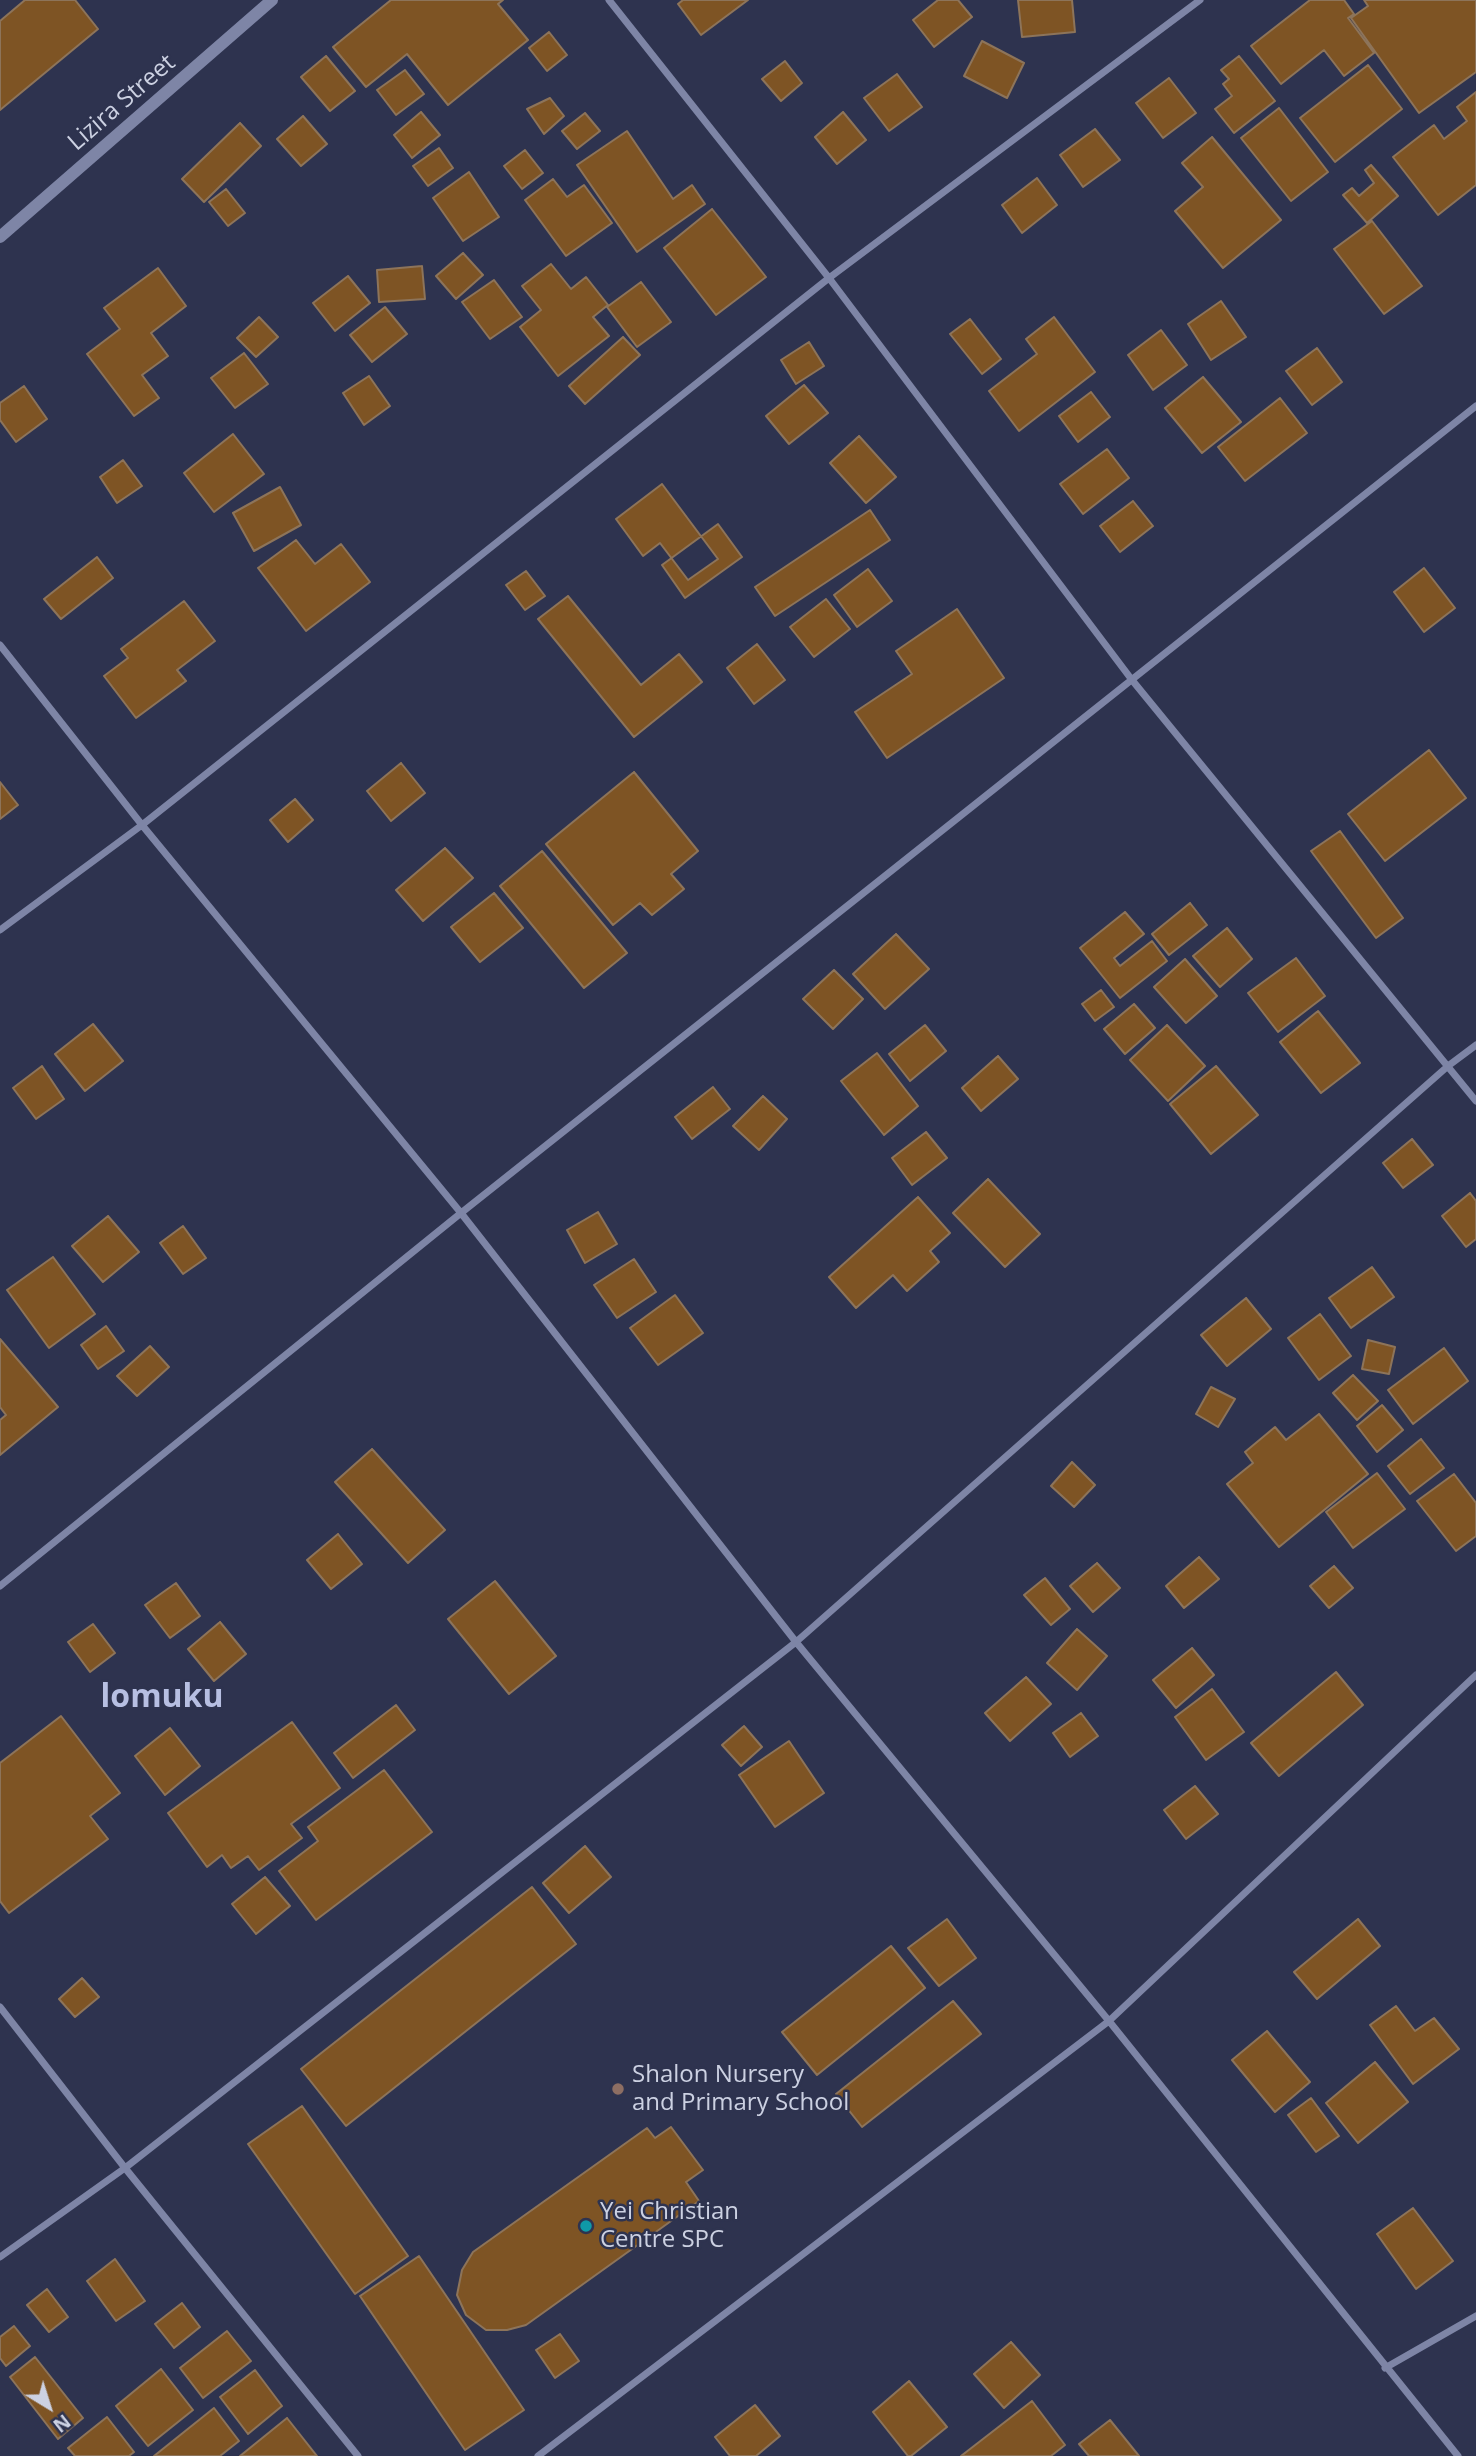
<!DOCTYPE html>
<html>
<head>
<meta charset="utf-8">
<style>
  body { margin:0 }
  #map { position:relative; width:1476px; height:2456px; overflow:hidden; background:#2e334f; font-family:"Open Sans",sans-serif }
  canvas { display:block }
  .north { position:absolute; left:14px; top:2372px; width:70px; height:70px; -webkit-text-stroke:5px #2e334f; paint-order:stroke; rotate:142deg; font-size:19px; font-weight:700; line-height:28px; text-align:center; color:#ccd1e2 }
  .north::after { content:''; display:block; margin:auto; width:24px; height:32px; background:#ccd1e2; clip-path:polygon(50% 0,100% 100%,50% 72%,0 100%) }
</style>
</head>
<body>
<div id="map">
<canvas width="1476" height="2456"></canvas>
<div class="north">N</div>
</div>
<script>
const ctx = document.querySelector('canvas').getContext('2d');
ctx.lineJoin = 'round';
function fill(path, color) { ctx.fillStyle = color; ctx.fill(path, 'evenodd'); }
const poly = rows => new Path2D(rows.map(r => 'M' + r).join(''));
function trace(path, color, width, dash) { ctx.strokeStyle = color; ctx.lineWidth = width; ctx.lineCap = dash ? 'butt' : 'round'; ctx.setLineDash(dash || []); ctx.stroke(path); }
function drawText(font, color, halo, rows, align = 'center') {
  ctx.font = font + ' "Open Sans",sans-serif'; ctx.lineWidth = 5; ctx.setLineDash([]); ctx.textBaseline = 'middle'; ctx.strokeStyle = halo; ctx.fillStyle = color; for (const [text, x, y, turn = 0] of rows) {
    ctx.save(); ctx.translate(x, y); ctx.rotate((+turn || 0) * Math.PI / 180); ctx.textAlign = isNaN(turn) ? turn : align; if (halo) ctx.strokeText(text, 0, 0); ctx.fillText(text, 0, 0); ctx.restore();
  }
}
const building = poly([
  [25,0,75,0,98,29,0,110,0,21,25,0],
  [391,0,503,0,498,4,528,40,448,105,407,54,366,87,333,47,391,0],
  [683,0,748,0,701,35,678,4,683,0],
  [938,0,958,0,972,17,934,47,913,20,938,0],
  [1018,0,1072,0,1075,32,1022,37,1018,0],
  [1310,0,1344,0,1354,14,1348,18,1374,53,1344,76,1324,50,1281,84,1251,46,1310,0],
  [1364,0,1476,0,1476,72,1419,113,1351,18,1368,6,1364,0],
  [549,32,567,55,547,71,529,48,549,32],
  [982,41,1024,63,1007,98,964,76,982,41],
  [326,56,355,91,330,111,301,77,326,56],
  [1239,56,1275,101,1234,133,1215,109,1232,96,1223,84,1229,79,1221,70,1239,56],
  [785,61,802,83,781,101,762,79,785,61],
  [1368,65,1402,109,1335,162,1300,118,1368,65],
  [405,70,424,94,396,115,377,90,405,70],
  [897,74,922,107,889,131,864,98,897,74],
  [1169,78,1196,113,1163,138,1136,103,1169,78],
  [1476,92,1476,185,1438,215,1393,157,1434,125,1444,139,1467,121,1457,107,1476,92],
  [550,98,564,116,544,134,527,109,550,98],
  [1279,108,1328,172,1291,201,1241,138,1279,108],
  [421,112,440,135,412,158,394,135,421,112],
  [843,112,866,140,837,164,815,137,843,112],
  [585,113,600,131,577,149,562,131,585,113],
  [303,116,327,144,301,166,277,139,303,116],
  [240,123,261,146,204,202,182,179,240,123],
  [1095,129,1120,160,1083,187,1060,155,1095,129],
  [627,131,673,199,692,185,705,204,637,252,577,165,627,131],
  [1212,137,1281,220,1223,268,1175,211,1203,187,1182,163,1212,137],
  [439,148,453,168,428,186,413,166,439,148],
  [525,150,543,173,522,189,504,166,525,150],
  [1371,165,1398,196,1367,223,1343,195,1352,188,1359,196,1374,183,1365,170,1371,165],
  [469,172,499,217,463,241,433,198,469,172],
  [1037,178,1057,205,1022,233,1002,205,1037,178],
  [553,179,567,197,584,185,612,223,566,256,525,200,553,179],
  [226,189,245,213,228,226,209,202,226,189],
  [712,209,766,277,716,315,664,248,712,209],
  [1372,221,1422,286,1384,314,1334,249,1372,221],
  [463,253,483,275,456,299,436,276,463,253],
  [551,264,571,289,586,277,608,305,593,317,609,336,558,376,520,327,541,310,522,286,551,264],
  [422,266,425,299,379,302,377,270,422,266],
  [158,268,186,306,151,333,168,356,142,375,159,398,134,416,87,354,120,329,104,308,158,268],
  [348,276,370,303,335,331,313,303,348,276],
  [494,280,522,317,490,339,462,302,494,280],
  [641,282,671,322,637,347,607,307,641,282],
  [1221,301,1246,337,1211,360,1188,324,1221,301],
  [385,307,407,334,372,362,350,335,385,307],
  [259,317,278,337,256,357,237,338,259,317],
  [1054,317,1095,372,1019,431,989,391,1037,354,1026,339,1054,317],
  [970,319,1001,359,982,374,950,334,970,319],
  [1161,330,1187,365,1153,390,1128,355,1161,330],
  [623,337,640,355,585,404,569,386,623,337],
  [809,342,824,366,796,384,781,360,809,342],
  [1317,348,1342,382,1312,405,1286,371,1317,348],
  [244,353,268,384,235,408,211,378,244,353],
  [369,376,390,406,364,425,343,393,369,376],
  [1203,377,1241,422,1202,453,1165,408,1203,377],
  [804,385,828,413,789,444,766,416,804,385],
  [24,386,47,419,16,442,0,420,0,403,24,386],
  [1091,392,1110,417,1078,442,1059,416,1091,392],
  [1280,398,1307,433,1245,481,1218,447,1280,398],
  [233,434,264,474,214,512,184,473,233,434],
  [859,436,896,477,866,503,830,463,859,436],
  [1107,449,1129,478,1083,514,1060,484,1107,449],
  [123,460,142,486,117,503,100,477,123,460],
  [662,484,718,559,688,580,660,543,643,556,616,519,662,484],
  [280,487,301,525,254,551,233,513,280,487],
  [1133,501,1153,526,1120,552,1100,526,1133,501],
  [870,510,890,540,775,616,755,587,870,510],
  [718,524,742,557,685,598,662,565,718,524],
  [296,540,315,564,341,544,370,582,306,631,258,568,296,540],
  [97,557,113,578,61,619,44,599,97,557],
  [1424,568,1455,608,1424,632,1394,592,1424,568],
  [868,569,892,601,857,627,834,595,868,569],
  [526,571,545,596,525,610,506,585,526,571],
  [568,596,641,685,679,654,702,682,634,737,538,619,568,596],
  [826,599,850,629,814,657,790,627,826,599],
  [184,601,215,641,177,670,186,681,136,718,104,676,128,658,121,649,184,601],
  [957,609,1004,678,887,758,855,712,912,674,896,651,957,609],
  [757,644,785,680,754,704,727,668,757,644],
  [1429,750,1466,798,1385,861,1348,814,1429,750],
  [401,763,425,793,391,821,367,791,401,763],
  [634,772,698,851,671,874,684,889,652,915,640,903,613,925,546,844,634,772],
  [0,782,18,805,0,819,0,782],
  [295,799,313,820,288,842,270,820,295,799],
  [1340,831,1403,918,1376,938,1311,851,1340,831],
  [445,848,473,878,423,921,396,890,445,848],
  [542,851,627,953,584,988,500,886,542,851],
  [494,893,523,928,480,962,451,927,494,893],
  [1190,903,1207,925,1169,955,1152,934,1190,903],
  [1125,912,1144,934,1114,958,1120,966,1152,941,1167,961,1120,998,1080,948,1125,912],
  [1227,928,1252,959,1220,987,1193,956,1227,928],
  [896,934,929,969,885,1009,853,974,896,934],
  [1296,958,1325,996,1278,1032,1248,993,1296,958],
  [1185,959,1217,996,1186,1023,1154,987,1185,959],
  [834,970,863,999,833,1029,803,999,834,970],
  [1101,990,1114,1007,1095,1021,1082,1004,1101,990],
  [1134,1004,1155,1028,1125,1054,1104,1029,1134,1004],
  [1318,1011,1360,1063,1321,1093,1280,1042,1318,1011],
  [93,1024,123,1061,85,1091,55,1054,93,1024],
  [925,1025,946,1051,910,1081,889,1054,925,1025],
  [1167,1025,1205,1066,1168,1101,1130,1060,1167,1025],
  [877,1053,918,1106,884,1135,841,1081,877,1053],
  [998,1056,1018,1079,981,1111,962,1088,998,1056],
  [42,1066,64,1099,36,1119,13,1088,42,1066],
  [1216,1066,1258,1115,1211,1154,1170,1104,1216,1066],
  [713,1087,730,1109,692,1139,675,1117,713,1087],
  [763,1096,787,1119,759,1150,733,1126,763,1096],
  [926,1132,947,1158,912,1185,892,1158,926,1132],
  [1412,1139,1433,1165,1403,1188,1383,1163,1412,1139],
  [988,1179,1040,1234,1005,1267,953,1213,988,1179],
  [1470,1193,1476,1201,1476,1239,1466,1247,1442,1216,1470,1193],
  [918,1197,950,1233,930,1251,939,1262,907,1291,893,1275,856,1308,829,1277,918,1197],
  [598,1212,617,1244,585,1263,567,1230,598,1212],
  [108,1216,139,1252,103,1282,72,1246,108,1216],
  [183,1226,206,1258,183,1274,160,1243,183,1226],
  [53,1257,95,1314,49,1348,7,1290,53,1257],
  [634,1259,656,1292,617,1318,594,1285,634,1259],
  [1372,1267,1394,1297,1351,1328,1329,1298,1372,1267],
  [675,1295,703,1333,658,1365,630,1328,675,1295],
  [1246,1298,1271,1329,1227,1366,1201,1335,1246,1298],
  [1320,1314,1351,1356,1319,1380,1288,1338,1320,1314],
  [106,1326,124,1351,98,1369,81,1345,106,1326],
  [0,1339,58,1407,0,1455,0,1420,6,1415,0,1407,0,1339],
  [1368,1340,1395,1347,1389,1374,1362,1369,1368,1340],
  [150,1346,169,1367,137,1396,117,1376,150,1346],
  [1444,1348,1468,1381,1413,1424,1388,1390,1444,1348],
  [1353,1375,1378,1401,1357,1420,1333,1393,1353,1375],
  [1211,1387,1235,1399,1218,1427,1196,1414,1211,1387],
  [1382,1405,1403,1430,1377,1452,1357,1426,1382,1405],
  [1319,1414,1368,1474,1279,1547,1227,1484,1253,1463,1245,1452,1275,1427,1286,1440,1319,1414],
  [1421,1439,1444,1468,1410,1494,1388,1466,1421,1439],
  [372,1449,445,1530,408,1563,335,1482,372,1449],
  [1072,1462,1095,1485,1074,1507,1051,1486,1072,1462],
  [1377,1473,1405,1509,1353,1548,1326,1512,1377,1473],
  [1454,1474,1476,1503,1476,1536,1456,1551,1417,1501,1454,1474],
  [338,1534,362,1564,331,1589,307,1560,338,1534],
  [1199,1557,1219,1579,1184,1608,1166,1586,1199,1557],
  [1097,1563,1120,1588,1093,1612,1070,1586,1097,1563],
  [1334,1566,1353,1588,1329,1608,1310,1586,1334,1566],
  [1045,1578,1070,1609,1051,1625,1024,1595,1045,1578],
  [495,1581,556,1656,509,1694,448,1619,495,1581],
  [176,1583,200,1616,170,1638,145,1605,176,1583],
  [220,1622,246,1654,214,1681,188,1649,220,1622],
  [93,1624,115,1653,90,1672,68,1642,93,1624],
  [1077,1629,1107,1656,1077,1690,1047,1663,1077,1629],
  [1192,1648,1214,1675,1176,1708,1153,1680,1192,1648],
  [1336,1672,1363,1705,1279,1776,1251,1743,1336,1672],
  [1026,1677,1051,1704,1010,1741,985,1713,1026,1677],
  [1212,1689,1244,1732,1206,1760,1175,1717,1212,1689],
  [396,1705,415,1730,353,1778,334,1753,396,1705],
  [1081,1713,1098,1736,1070,1757,1053,1733,1081,1713],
  [61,1716,120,1793,90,1816,108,1839,9,1913,0,1901,0,1763,61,1716],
  [292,1722,340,1788,291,1824,302,1838,259,1870,248,1856,231,1868,222,1855,207,1867,168,1813,292,1722],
  [744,1726,762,1747,741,1766,722,1745,744,1726],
  [170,1728,200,1766,165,1795,135,1756,170,1728],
  [789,1741,824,1793,775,1827,739,1775,789,1741],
  [384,1770,432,1832,316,1920,279,1871,318,1841,308,1827,384,1770],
  [1195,1786,1218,1814,1186,1839,1164,1810,1195,1786],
  [585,1846,611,1877,569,1913,543,1883,585,1846],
  [265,1877,290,1906,256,1934,232,1904,265,1877],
  [532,1887,576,1944,346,2126,301,2069,532,1887],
  [947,1919,976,1958,939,1986,908,1948,947,1919],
  [1358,1919,1380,1946,1317,1999,1294,1972,1358,1919],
  [891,1946,925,1988,817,2075,782,2032,891,1946],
  [82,1978,99,1997,75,2017,59,1999,82,1978],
  [953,2001,981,2034,862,2127,836,2094,953,2001],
  [1396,2006,1415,2031,1434,2018,1459,2049,1413,2084,1370,2025,1396,2006],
  [1267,2031,1310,2082,1275,2112,1232,2060,1267,2031],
  [1375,2062,1408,2102,1358,2143,1326,2103,1375,2062],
  [1311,2098,1339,2136,1316,2152,1288,2115,1311,2098],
  [302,2106,408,2256,355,2294,248,2144,302,2106],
  [671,2127,703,2170,686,2182,699,2201,526,2325,507,2330,486,2330,466,2315,457,2295,462,2270,473,2252,647,2128,655,2138,671,2127],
  [1413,2208,1453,2261,1416,2289,1377,2234,1413,2208],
  [419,2256,524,2410,465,2450,360,2296,419,2256],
  [115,2259,145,2301,116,2321,87,2281,115,2259],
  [47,2289,68,2317,49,2332,27,2305,47,2289],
  [182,2303,200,2327,174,2348,155,2324,182,2303],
  [14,2326,30,2346,6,2366,0,2358,0,2337,14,2326],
  [227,2331,251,2361,203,2398,180,2368,227,2331],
  [560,2334,579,2361,555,2378,536,2350,560,2334],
  [1011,2342,1040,2375,1004,2408,974,2374,1011,2342],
  [35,2357,83,2418,58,2439,10,2377,35,2357],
  [161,2369,193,2410,148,2446,116,2406,161,2369],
  [255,2370,282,2406,248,2434,220,2397,255,2370],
  [909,2381,947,2427,911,2456,908,2456,873,2412,909,2381],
  [1032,2401,1065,2445,1051,2456,961,2456,1032,2401],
  [755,2405,780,2436,756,2456,730,2456,715,2437,755,2405],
  [214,2408,239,2441,220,2456,154,2456,214,2408],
  [107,2417,134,2452,129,2456,75,2456,68,2448,107,2417],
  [287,2418,317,2456,240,2456,287,2418],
  [1110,2420,1139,2456,1089,2456,1079,2444,1110,2420]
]);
fill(building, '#7e5424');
trace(building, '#8d745a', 2);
trace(poly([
  [609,0,829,278,1132,680,1476,1101],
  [0,645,142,825,461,1213,796,1642,1109,2021,1458,2456],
  [0,930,142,825,829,278,1200,0],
  [0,1586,461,1213,1476,406],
  [0,2007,125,2168,358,2456],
  [0,2257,125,2168,796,1642,1448,1066,1476,1045],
  [1385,2368,1476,2316],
  [538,2456,1109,2021,1476,1675]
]), '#7e85a6', 7);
trace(poly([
  [0,237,272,0]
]), '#7e85a6', 12);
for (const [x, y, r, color] of [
  [618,2089,7,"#8d6e63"],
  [586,2226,7,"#0f9aa8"]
]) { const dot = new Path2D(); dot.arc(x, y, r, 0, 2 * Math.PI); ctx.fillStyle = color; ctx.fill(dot); trace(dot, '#2e334f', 2.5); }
drawText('24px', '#ccd1e2', '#2e334f', [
  ["Lizira Street",122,103,-41]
]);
drawText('24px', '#ccd1e2', '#2e334f', [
  ["Shalon Nursery",632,2075],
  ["and Primary School",632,2103],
  ["Yei Christian",600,2212],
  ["Centre SPC",600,2240]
], 'left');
drawText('bold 32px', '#b7bfe2', '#2e334f', [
  ["lomuku",162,1698]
]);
</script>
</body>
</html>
